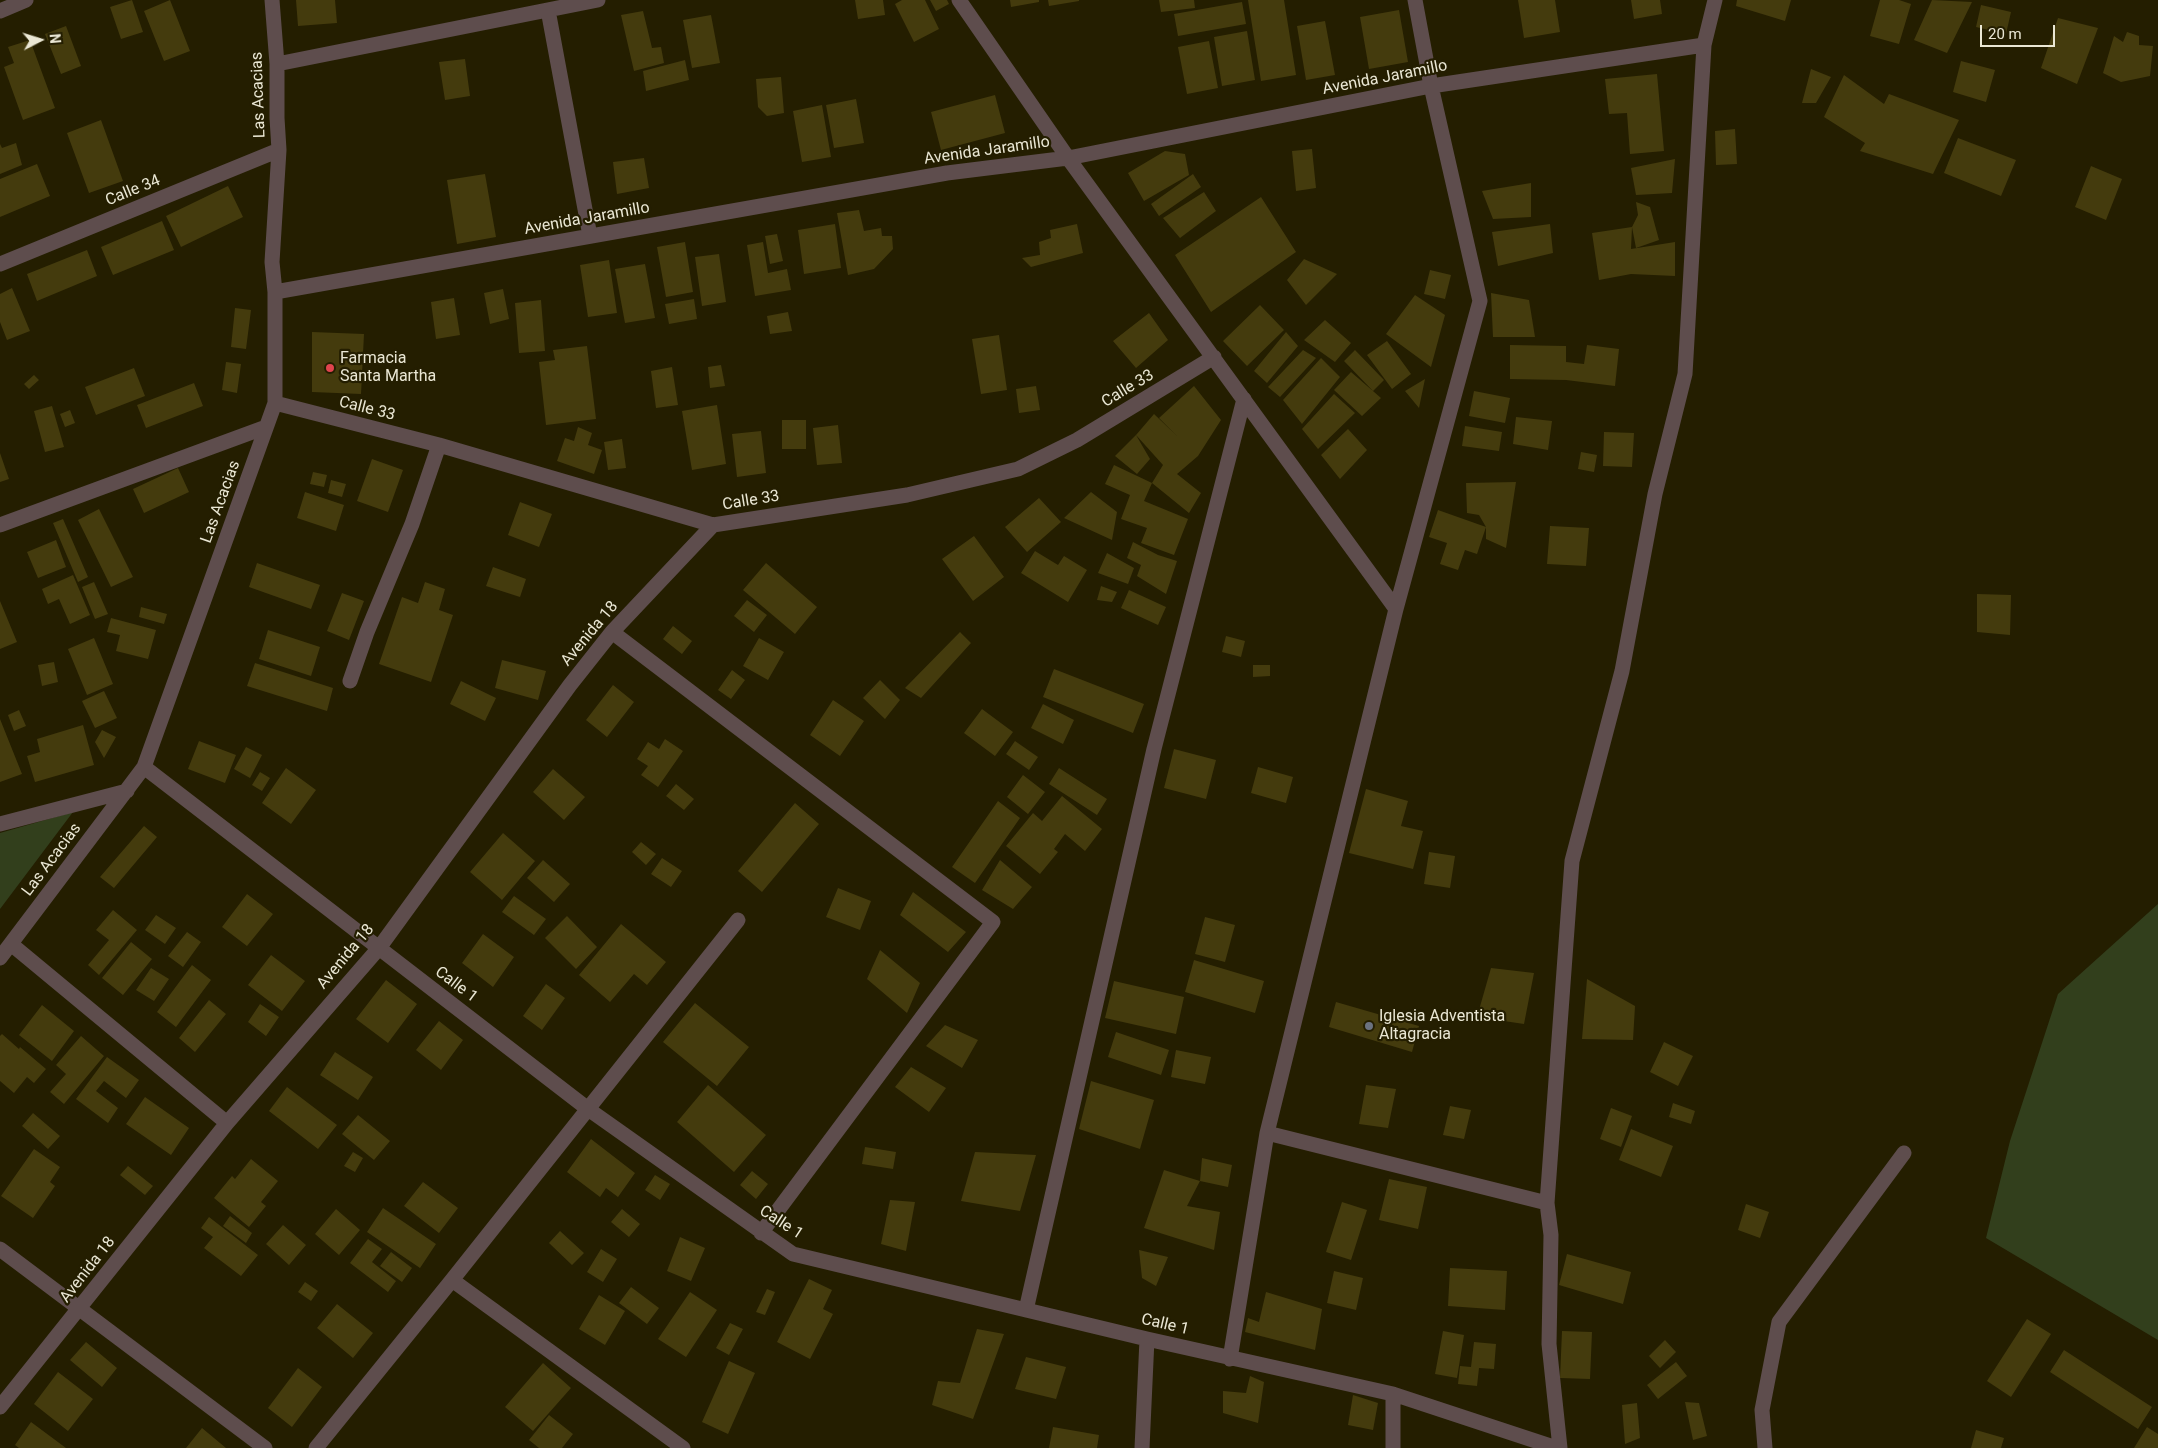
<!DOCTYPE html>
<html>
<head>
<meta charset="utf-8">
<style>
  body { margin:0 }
  #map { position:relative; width:2158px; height:1448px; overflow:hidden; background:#241e00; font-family:Roboto,sans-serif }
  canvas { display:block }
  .north { position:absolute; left:15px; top:15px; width:50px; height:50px; -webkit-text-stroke:4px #241e00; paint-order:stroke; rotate:85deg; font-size:14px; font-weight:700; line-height:20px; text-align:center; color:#eae7d4 }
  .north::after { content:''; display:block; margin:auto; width:18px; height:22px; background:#eae7d4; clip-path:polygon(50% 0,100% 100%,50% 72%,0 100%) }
  .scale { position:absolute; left:1980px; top:25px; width:75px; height:22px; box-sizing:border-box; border:2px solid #eae7d4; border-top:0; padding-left:6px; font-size:15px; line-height:18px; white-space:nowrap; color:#eae7d4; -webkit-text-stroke:4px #241e00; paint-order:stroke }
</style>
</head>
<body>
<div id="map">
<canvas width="2158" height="1448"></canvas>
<div class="north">N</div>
<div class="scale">20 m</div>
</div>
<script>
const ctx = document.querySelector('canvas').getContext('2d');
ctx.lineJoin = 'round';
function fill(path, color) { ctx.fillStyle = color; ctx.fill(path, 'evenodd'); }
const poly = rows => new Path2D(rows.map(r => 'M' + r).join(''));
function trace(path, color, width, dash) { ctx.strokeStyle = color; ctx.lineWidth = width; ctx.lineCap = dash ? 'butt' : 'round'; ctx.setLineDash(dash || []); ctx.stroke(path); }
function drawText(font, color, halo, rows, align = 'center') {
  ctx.font = font + ' Roboto,sans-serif'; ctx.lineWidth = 4.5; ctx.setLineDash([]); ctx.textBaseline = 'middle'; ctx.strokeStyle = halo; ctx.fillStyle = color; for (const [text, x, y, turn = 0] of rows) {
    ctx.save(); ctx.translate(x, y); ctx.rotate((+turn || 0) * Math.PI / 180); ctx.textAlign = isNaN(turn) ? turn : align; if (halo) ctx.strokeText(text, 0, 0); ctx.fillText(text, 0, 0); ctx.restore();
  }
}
fill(poly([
  [73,812,0,909,0,833],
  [2158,904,2158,1340,1986,1238,2010,1141,2058,994]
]), '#323f1c');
fill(poly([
  [132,0,143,32,121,39,110,7],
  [170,0,190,51,164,61,144,11],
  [296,0,335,0,337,23,298,26],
  [855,0,883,0,885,15,858,19],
  [902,0,925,0,939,29,914,42,895,4],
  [930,0,947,0,949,4,936,11],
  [1010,0,1039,0,1039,2,1011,7],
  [1048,0,1079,0,1079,1,1049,6],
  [1159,0,1194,0,1195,8,1161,12],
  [1248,0,1284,0,1296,75,1261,81],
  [1518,0,1555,0,1560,32,1524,38],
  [1631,0,1660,0,1662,14,1634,19],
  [1737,0,1791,0,1785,21,1736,6],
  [1880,0,1899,0,1911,4,1899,44,1870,36],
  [1932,0,1972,2,1947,53,1914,40],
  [1242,2,1246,24,1178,36,1174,14],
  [1981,5,2011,12,2006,34,1976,27],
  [1399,10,1408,62,1369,69,1360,17],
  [643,11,652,48,661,47,664,63,634,71,621,15],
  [711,15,720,63,692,68,683,20],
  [2058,18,2098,28,2077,84,2041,68],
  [1325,21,1335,75,1306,80,1297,26],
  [66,26,81,66,61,74,45,34],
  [1247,31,1255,80,1222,86,1214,37],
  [2127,32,2139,36,2139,45,2153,46,2150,76,2121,82,2103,73,2114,36,2123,42],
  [30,40,55,108,23,120,4,67,14,63,8,47],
  [1209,41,1218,88,1187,94,1178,47],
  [465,59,470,96,445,100,439,62],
  [685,60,689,80,646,91,643,71],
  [1961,61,1995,70,1986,102,1953,92],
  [1811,69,1831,77,1816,103,1802,103],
  [1657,74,1664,151,1630,154,1627,113,1609,114,1605,79],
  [1844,75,1884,104,1889,94,1959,120,1933,174,1860,151,1865,143,1824,117],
  [781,77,784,113,767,116,758,107,756,79],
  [995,95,1005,133,941,150,931,112],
  [856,99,864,143,834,148,826,105],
  [822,105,831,157,802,162,793,111],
  [101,120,123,181,89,193,67,133],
  [1735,129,1737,164,1716,165,1715,131],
  [1958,138,2016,160,2001,196,1944,173],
  [16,143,22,165,0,174,0,144,2,148],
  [1312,149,1316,188,1296,191,1292,151],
  [1165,151,1185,154,1189,175,1144,201,1128,173],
  [644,158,649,188,617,194,613,162],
  [1675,159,1672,193,1636,195,1631,168],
  [37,164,50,196,0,217,0,179],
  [2091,166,2122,179,2106,220,2075,207],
  [485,174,496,237,457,244,447,180],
  [1193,174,1201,187,1159,216,1151,204],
  [1531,183,1531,217,1493,219,1482,191],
  [228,186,243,217,181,247,166,216],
  [1204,192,1216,211,1180,238,1163,218],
  [1261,197,1296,252,1211,312,1175,255],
  [1636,202,1650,207,1659,240,1636,248,1632,227,1638,215],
  [859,210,864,231,881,228,882,236,892,236,893,249,874,269,848,275,837,213],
  [162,221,174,250,113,275,101,247],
  [835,224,841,268,804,274,798,230],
  [1077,224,1083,253,1031,267,1022,258,1040,255,1039,242,1051,238,1050,230],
  [1550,224,1553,253,1498,266,1492,232],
  [1632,227,1631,249,1675,242,1675,276,1631,274,1599,280,1592,233],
  [777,234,783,261,770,264,765,236],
  [685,242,693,292,666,297,657,247],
  [763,242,768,273,787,269,791,290,755,296,747,245],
  [87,250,97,276,37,301,27,274],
  [719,254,726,302,702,306,695,257],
  [1304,259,1337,274,1306,305,1287,280],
  [609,260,617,313,588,317,580,265],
  [645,264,655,318,625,323,615,269],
  [1430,270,1451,275,1445,299,1424,294],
  [12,288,30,331,7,340,0,322,0,294],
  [503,289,509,319,490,324,484,293],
  [1491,293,1529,300,1535,337,1493,337],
  [1415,295,1445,315,1431,367,1386,334],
  [454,298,460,335,436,339,431,302],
  [694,299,697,319,669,324,665,304],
  [541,300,545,351,519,353,515,303],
  [1260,305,1284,330,1247,366,1223,341],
  [235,308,251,310,246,349,231,347],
  [788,312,792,331,770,334,767,316],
  [1149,313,1168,340,1136,368,1113,341],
  [1325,320,1351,343,1335,362,1304,340],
  [312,332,364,334,361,394,312,392],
  [1286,332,1298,346,1267,383,1254,371],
  [999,335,1007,390,981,394,972,339],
  [1387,341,1411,374,1392,389,1367,355],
  [1510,345,1566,346,1566,362,1584,364,1587,345,1619,349,1615,386,1566,380,1510,379],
  [587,346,596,419,546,425,539,362,555,360,553,350],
  [1303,350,1316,358,1280,397,1268,387],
  [1355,350,1384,380,1373,391,1344,361],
  [1321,358,1340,377,1302,424,1283,400],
  [226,362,241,364,237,393,222,390],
  [721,365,725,386,710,388,708,367],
  [672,367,678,405,656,408,651,371],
  [134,368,145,396,96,415,85,387],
  [1351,372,1381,398,1362,416,1334,390],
  [34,375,39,380,29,389,24,384],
  [1425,379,1419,408,1405,391],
  [194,383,203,406,146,428,137,405],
  [1036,386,1040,410,1019,413,1016,389],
  [1194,386,1221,420,1198,456,1177,474,1201,493,1189,513,1152,483,1163,465,1136,435,1154,414,1177,436,1159,418],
  [1474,391,1510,398,1505,423,1469,416],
  [1334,394,1355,413,1318,449,1302,429],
  [717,405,726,464,692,470,682,411],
  [52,406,64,447,45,452,34,411],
  [70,410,75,423,65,427,60,414],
  [1516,417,1552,421,1548,450,1513,444],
  [782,420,806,420,806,449,782,449],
  [838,425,842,463,817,465,813,428],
  [1465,426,1502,432,1499,451,1462,446],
  [578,427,592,433,588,445,602,450,594,474,557,461,565,438,574,441],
  [1348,429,1367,450,1340,479,1321,455],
  [761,431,766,473,737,477,732,434],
  [1604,432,1634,433,1632,467,1603,466],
  [1136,435,1150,459,1137,474,1115,456],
  [622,439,626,468,608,470,604,442],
  [1581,452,1597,455,1594,472,1578,469],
  [0,453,9,479,0,482],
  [372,459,403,470,388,512,357,501],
  [1114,465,1152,483,1144,501,1188,519,1174,555,1141,543,1147,528,1121,519,1130,495,1105,484],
  [178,468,189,492,144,513,133,489],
  [313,472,327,475,324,487,310,484],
  [331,480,346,484,342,497,328,493],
  [1516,482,1506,548,1486,539,1486,527,1477,554,1465,550,1458,570,1440,564,1447,543,1429,537,1438,510,1486,527,1479,515,1467,513,1466,483],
  [305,492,344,505,336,531,297,518],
  [1091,492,1117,512,1112,540,1064,518],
  [1039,498,1061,522,1027,552,1005,527],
  [520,502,552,514,539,547,508,535],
  [99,509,133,577,111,587,78,520],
  [63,519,88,577,78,582,53,523],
  [1550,526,1589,528,1586,566,1547,564],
  [974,536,1004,577,973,601,942,559],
  [56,540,66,567,38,578,27,552],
  [1133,542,1158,555,1177,561,1166,594,1137,576,1141,565,1127,558],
  [1035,551,1058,565,1064,556,1087,570,1068,602,1021,573],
  [1107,553,1134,568,1128,584,1098,573],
  [257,563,320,585,311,609,249,587],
  [766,563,817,607,795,634,743,590],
  [493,567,526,579,520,597,486,586],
  [73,575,90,615,70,624,59,599,48,604,42,589],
  [94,582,108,614,95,619,82,587],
  [425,582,445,589,439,610,453,615,431,682,379,664,402,597,418,603],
  [1101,586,1117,592,1112,602,1097,600],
  [1129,590,1166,607,1158,625,1121,608],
  [342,593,364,601,349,640,327,631],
  [1977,594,2011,595,2010,635,1977,632],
  [747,600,767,615,754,632,734,616],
  [0,601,17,642,0,649],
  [141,607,167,614,164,624,139,617],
  [111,618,156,630,148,659,116,651,120,635,107,632],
  [673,626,692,641,682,654,663,639],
  [268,630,320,647,311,676,259,659],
  [960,632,971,643,921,698,905,688],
  [1226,636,1245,641,1241,657,1222,652],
  [94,638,113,684,87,695,68,649],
  [759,638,784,652,768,680,743,666],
  [502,660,546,671,538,700,495,688],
  [54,662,58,682,42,686,38,665],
  [255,663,333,688,327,711,247,686],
  [1253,665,1270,665,1270,676,1253,677],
  [1054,669,1144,704,1133,733,1043,697],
  [732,670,745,680,731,699,718,690],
  [880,680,900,700,885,719,863,698],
  [461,681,496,698,485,721,450,704],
  [613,685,634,702,607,737,586,720],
  [104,691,117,718,95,728,82,701],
  [833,700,864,721,840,756,810,735],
  [1043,704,1074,720,1063,744,1031,728],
  [982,709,1013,732,995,756,964,733],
  [19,710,26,726,14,731,8,715],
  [0,719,22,774,0,782],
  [83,725,94,765,35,782,27,756,40,752,37,739],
  [102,730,116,737,104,758,95,742],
  [665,739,683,751,658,787,641,775,648,766,637,759,648,742,659,749],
  [199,741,236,755,225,783,188,769],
  [1015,741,1038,757,1029,770,1006,754],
  [246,747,262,755,250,778,234,769],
  [1174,749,1216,760,1206,799,1164,788],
  [1258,767,1293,777,1286,803,1251,793],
  [286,768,316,790,291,824,262,803],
  [1059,768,1107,799,1097,815,1049,784],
  [553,769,585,797,564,820,533,792],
  [260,772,270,778,262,791,252,785],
  [1023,775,1045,792,1028,814,1007,797],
  [676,784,694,799,684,810,666,796],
  [1366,789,1408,801,1401,826,1423,831,1413,869,1349,853],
  [1062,796,1102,829,1085,851,1065,834,1054,849,1058,852,1040,874,1006,846,1033,813,1042,821],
  [998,801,1020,818,975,883,952,867],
  [795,803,819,824,762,892,738,871],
  [144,826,157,837,114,888,100,877],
  [503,833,535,861,502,900,470,872],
  [641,842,656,854,646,865,632,852],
  [1429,852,1455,856,1450,888,1424,884],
  [662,858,682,871,671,887,651,874],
  [543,860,570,884,554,902,527,878],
  [1000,860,1032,887,1013,909,982,890],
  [838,888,871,901,860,930,826,917],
  [913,892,966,932,948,952,900,915],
  [247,894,273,914,247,946,222,927],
  [514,896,546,919,534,935,502,912],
  [113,910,137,930,99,975,88,965,109,940,96,930],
  [156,915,176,928,165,944,145,930],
  [567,916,597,947,576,969,545,938],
  [1205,917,1235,925,1225,962,1195,954],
  [621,924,666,962,647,985,634,974,610,1002,579,975],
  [187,932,201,942,183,967,168,956],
  [483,934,514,957,493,987,462,963],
  [131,942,152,959,123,995,102,978],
  [880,950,920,983,907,1013,867,979],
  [271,955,305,981,282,1011,248,985],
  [1194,960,1264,981,1255,1013,1185,992],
  [192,965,211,980,176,1027,157,1012],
  [151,968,169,979,154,1001,136,990],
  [1491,968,1534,973,1524,1024,1477,1017],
  [1587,979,1635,1006,1633,1040,1582,1039],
  [386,980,417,1004,388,1043,356,1019],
  [1114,981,1184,997,1176,1034,1105,1018],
  [546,984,565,998,542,1030,523,1016],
  [209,1000,226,1014,195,1052,179,1038],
  [1336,1002,1419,1026,1412,1052,1329,1027],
  [695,1003,749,1047,717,1086,663,1042],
  [260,1004,279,1017,266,1036,248,1022],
  [42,1005,74,1031,52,1061,19,1035],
  [439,1021,463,1040,441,1070,416,1050],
  [945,1025,978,1040,962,1068,926,1046],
  [1116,1032,1169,1050,1161,1075,1108,1057],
  [2,1034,19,1049,20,1047,46,1069,34,1083,27,1077,14,1093,0,1081,0,1036],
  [81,1036,104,1056,64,1104,50,1092,66,1074,56,1065],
  [1664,1042,1693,1056,1678,1086,1650,1072],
  [1176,1050,1211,1057,1205,1084,1171,1077],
  [335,1052,373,1077,358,1100,320,1075],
  [107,1057,139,1080,126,1098,104,1081,96,1091,118,1108,108,1123,76,1099],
  [911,1067,946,1088,929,1112,895,1087],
  [1091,1081,1154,1100,1140,1149,1079,1129],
  [708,1085,766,1135,734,1172,677,1122],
  [1366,1085,1396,1089,1388,1128,1359,1124],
  [287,1087,337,1125,318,1149,269,1111],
  [145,1097,189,1128,171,1155,126,1124],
  [1673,1103,1695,1111,1691,1124,1669,1117],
  [1450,1106,1471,1110,1464,1139,1443,1135],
  [1611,1108,1632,1116,1621,1147,1600,1139],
  [33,1113,60,1136,48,1149,22,1126],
  [358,1115,390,1141,374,1160,342,1134],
  [1631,1129,1673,1146,1661,1177,1619,1160],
  [591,1139,635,1173,618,1197,606,1188,600,1197,567,1172],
  [865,1147,896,1152,893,1169,862,1164],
  [34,1149,60,1167,50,1182,55,1186,33,1218,1,1196],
  [353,1152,363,1158,355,1172,344,1166],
  [975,1152,1036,1155,1020,1211,961,1201],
  [1202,1158,1232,1165,1228,1187,1200,1181,1187,1206,1220,1212,1214,1250,1144,1228,1164,1170,1200,1181],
  [251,1159,278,1181,261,1202,266,1206,249,1227,214,1198,232,1176,235,1179],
  [128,1166,153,1186,145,1195,120,1175],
  [752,1171,768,1184,756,1199,740,1185],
  [655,1175,670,1184,660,1200,645,1190],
  [1389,1179,1427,1187,1418,1229,1379,1220],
  [423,1182,458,1208,439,1233,404,1206],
  [890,1200,915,1202,906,1251,881,1244],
  [1342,1202,1367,1210,1351,1260,1326,1252],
  [1746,1204,1769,1212,1760,1238,1738,1230],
  [383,1208,436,1244,420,1268,367,1232],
  [336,1209,360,1230,339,1255,315,1234],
  [622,1209,640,1224,629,1237,611,1222],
  [230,1216,252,1233,246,1243,223,1226],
  [209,1217,258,1255,241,1276,204,1248,213,1237,201,1228],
  [283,1225,306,1245,289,1265,266,1244],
  [560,1231,584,1253,572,1265,549,1243],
  [680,1237,705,1248,691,1281,667,1271],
  [368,1239,382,1249,372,1262,396,1281,388,1292,350,1263],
  [601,1249,617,1259,603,1282,587,1272],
  [1139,1250,1168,1257,1156,1286,1142,1278],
  [391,1252,412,1268,402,1282,380,1266],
  [1567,1254,1631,1272,1623,1304,1559,1285],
  [1450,1268,1507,1271,1505,1310,1448,1306],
  [1334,1271,1363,1278,1356,1310,1327,1303],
  [809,1279,832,1290,823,1309,833,1314,810,1359,777,1342],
  [305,1282,318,1291,311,1301,298,1292],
  [631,1287,659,1308,647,1324,619,1303],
  [767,1289,775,1292,765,1315,756,1312],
  [690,1292,717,1310,686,1357,658,1339],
  [1266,1292,1322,1309,1315,1350,1245,1332,1248,1318,1259,1322],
  [599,1295,625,1311,605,1345,579,1329],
  [337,1304,373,1333,353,1358,317,1328],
  [2027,1319,2051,1334,2011,1397,1987,1381],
  [730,1323,743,1329,729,1355,716,1348],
  [977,1329,1004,1334,973,1419,932,1405,938,1381,960,1383],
  [1443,1331,1464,1335,1457,1378,1435,1374],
  [1562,1331,1592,1332,1590,1379,1560,1378],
  [1665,1340,1676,1352,1660,1368,1649,1356],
  [86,1342,117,1368,102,1387,70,1360],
  [1474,1342,1496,1344,1494,1369,1479,1368,1477,1386,1458,1384,1460,1366,1471,1367],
  [2064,1350,2152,1407,2138,1429,2050,1372],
  [1026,1357,1066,1367,1056,1399,1015,1389],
  [729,1361,755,1373,728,1434,702,1422],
  [1676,1362,1687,1376,1658,1399,1647,1385],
  [543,1363,571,1388,533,1431,505,1407],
  [298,1368,322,1387,292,1427,268,1408],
  [58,1372,93,1399,68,1431,34,1404],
  [1250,1376,1264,1382,1258,1423,1223,1413,1223,1391,1246,1393],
  [1353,1395,1378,1403,1373,1430,1348,1425],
  [1685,1402,1699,1403,1707,1436,1693,1440],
  [1637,1403,1640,1438,1625,1444,1622,1405],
  [549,1415,573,1434,562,1448,539,1448,529,1440],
  [31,1422,66,1448,19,1448,15,1445],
  [1053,1427,1099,1435,1097,1448,1049,1448],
  [2147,1427,2158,1434,2158,1448,2134,1448],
  [202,1428,226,1448,186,1448],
  [1976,1430,2004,1438,2001,1448,1971,1448]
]), '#443b0d');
trace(poly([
  [959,0,1068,158,1396,609],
  [548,10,590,236],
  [0,11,26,0],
  [277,64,598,0],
  [0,264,279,150],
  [275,292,947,173,1068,158,1431,86,1704,45],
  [275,403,439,445,713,525,907,495,1018,469,1077,440,1214,357],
  [0,525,266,427],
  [612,632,993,922,761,1233],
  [350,681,367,632,412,524,439,445],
  [144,767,588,1109,793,1254,1147,1339,1393,1394,1557,1448],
  [0,824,127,791],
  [11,944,227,1123],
  [0,958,144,767,275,403,275,292,272,262,279,150,277,118,277,64,272,0],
  [1267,1133,1547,1203],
  [0,1249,265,1448],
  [452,1280,683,1448],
  [1026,1310,1154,749,1244,399],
  [1230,1359,1267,1133,1396,609,1480,301,1431,86,1415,0],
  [1393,1394,1393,1448],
  [0,1407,227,1123,379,948,570,685,612,632,713,525],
  [316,1448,452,1280,738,920],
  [1142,1448,1147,1339],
  [1560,1448,1549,1344,1551,1235,1547,1203,1572,861,1622,671,1655,494,1685,374,1704,45,1715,0],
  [1765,1448,1762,1410,1779,1322,1904,1153]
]), '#5e4d4d', 15);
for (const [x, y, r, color] of [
  [330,368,5,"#e0444e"],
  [1369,1026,5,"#6b7280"]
]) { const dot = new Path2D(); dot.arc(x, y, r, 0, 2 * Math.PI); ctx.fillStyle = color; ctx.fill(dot); trace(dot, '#241e00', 2); }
drawText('16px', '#eae7d4', '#241e00', [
  ["Avenida Jaramillo",1385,78,-11],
  ["Las Acacias",259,95,-92],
  ["Avenida Jaramillo",987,151,-8],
  ["Calle 34",133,191,-22],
  ["Avenida Jaramillo",587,219,-10],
  ["Calle 33",1128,389,-31],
  ["Calle 33",367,409,14],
  ["Calle 33",751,501,-9],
  ["Las Acacias",221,502,-70],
  ["Avenida 18",590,634,-50],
  ["Las Acacias",52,860,-53],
  ["Avenida 18",346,957,-50],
  ["Calle 1",456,985,37],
  ["Calle 1",781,1223,33],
  ["Avenida 18",88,1270,-52],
  ["Calle 1",1165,1325,13]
]);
drawText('16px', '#eae7d4', '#241e00', [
  ["Farmacia",340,359],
  ["Santa Martha",340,377],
  ["Iglesia Adventista",1379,1017],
  ["Altagracia",1379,1035]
], 'left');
</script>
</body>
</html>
